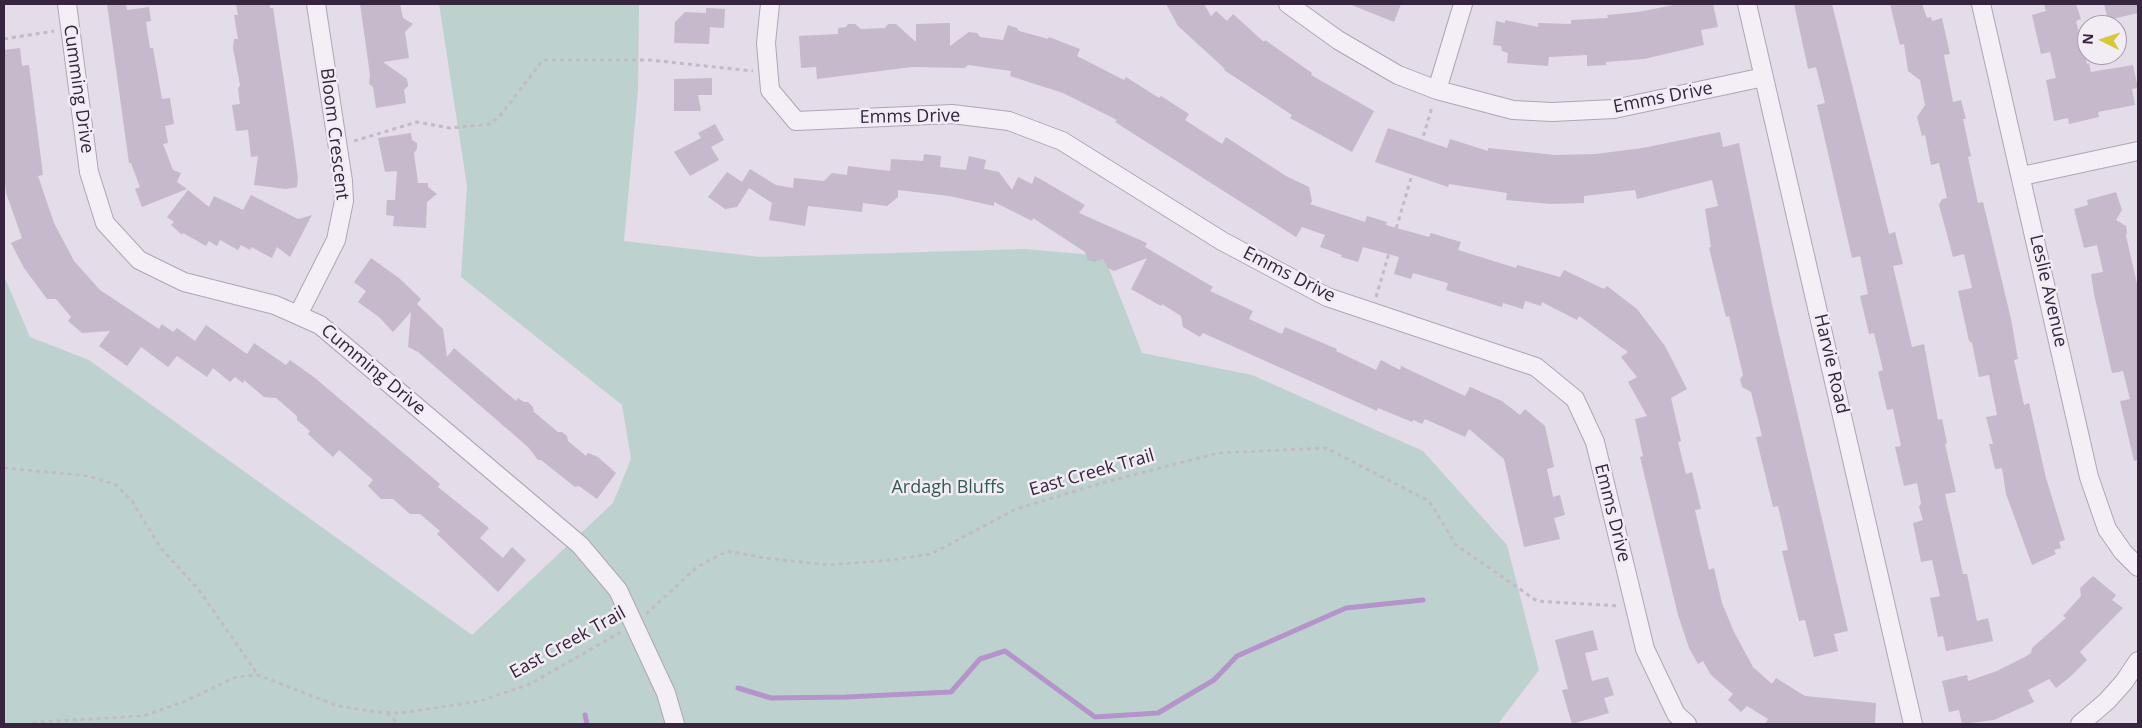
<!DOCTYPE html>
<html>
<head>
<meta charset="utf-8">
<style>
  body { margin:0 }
  #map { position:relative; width:2142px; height:728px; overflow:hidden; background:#e4dce8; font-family:"Open Sans",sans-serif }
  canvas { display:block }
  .frame { position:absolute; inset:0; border:5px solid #37253f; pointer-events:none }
  .north { position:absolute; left:2077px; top:15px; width:50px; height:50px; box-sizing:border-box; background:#f2ecf5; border:1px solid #a79cac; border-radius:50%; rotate:274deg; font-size:14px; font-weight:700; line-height:20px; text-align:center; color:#37253f }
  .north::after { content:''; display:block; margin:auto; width:18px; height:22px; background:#d7c837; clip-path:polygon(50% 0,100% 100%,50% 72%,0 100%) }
</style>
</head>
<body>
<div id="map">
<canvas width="2142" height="728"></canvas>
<div class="frame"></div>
<div class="north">N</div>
</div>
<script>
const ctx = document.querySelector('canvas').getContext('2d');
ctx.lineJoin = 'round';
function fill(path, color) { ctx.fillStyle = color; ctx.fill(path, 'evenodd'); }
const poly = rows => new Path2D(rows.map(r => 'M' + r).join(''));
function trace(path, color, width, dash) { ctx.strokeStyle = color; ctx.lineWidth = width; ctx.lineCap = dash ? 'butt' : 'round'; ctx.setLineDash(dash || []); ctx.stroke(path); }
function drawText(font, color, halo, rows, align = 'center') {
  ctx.font = font + ' "Open Sans",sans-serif'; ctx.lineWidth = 5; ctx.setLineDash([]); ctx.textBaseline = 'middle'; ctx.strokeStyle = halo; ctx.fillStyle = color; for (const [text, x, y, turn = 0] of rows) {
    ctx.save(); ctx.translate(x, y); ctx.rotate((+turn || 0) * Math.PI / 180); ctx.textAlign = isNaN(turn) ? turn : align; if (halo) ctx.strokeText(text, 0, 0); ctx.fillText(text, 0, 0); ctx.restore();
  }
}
fill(poly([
  [439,4,639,4,638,90,624,241,760,257,1024,249,1104,256,1142,353,1252,375,1423,451,1507,545,1539,670,1498,724,4,724,4,276,30,337,89,360,472,635,613,503,631,459,622,405,461,277,467,186]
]), '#bdd2ce');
trace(poly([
  [738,688,771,698,846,697,951,692,980,659,1005,651,1095,717,1158,713,1214,680,1237,656,1346,608,1423,600],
  [585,715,587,724]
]), '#b494cb', 5);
fill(poly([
  [107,4,126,4,127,10,149,7,151,21,146,22,150,48,153,48,162,99,170,98,174,124,165,126,168,143,163,144,173,170,181,173,177,182,187,189,142,207,135,189,140,187,131,163,129,163],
  [236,4,270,4,270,8,273,8,293,141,298,178,297,187,286,189,254,185,258,156,251,157,248,130,236,131,232,105,240,104,238,89,240,85,233,48,234,39,238,39,234,15,238,15],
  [360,4,400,4,403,18,413,24,405,32,409,58,383,62,407,79,408,86,404,90,406,103,376,108,373,87,369,84,370,75],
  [1166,4,1204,4,1211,16,1216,11,1227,21,1233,14,1264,42,1265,40,1312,73,1311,75,1374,111,1352,152,1290,118,1292,115,1224,70,1225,69,1178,26],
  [1349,4,1401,4,1394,22],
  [1679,4,1713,4,1718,27,1701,30,1704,45,1644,59,1606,62,1606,65,1587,66,1587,55,1549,57,1548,66,1507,63,1508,53,1502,51,1501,46,1493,45,1496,21,1505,23,1505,20,1538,27,1538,23,1571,24,1571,20,1608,18,1607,15,1638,12],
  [1794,4,1832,4,1889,234,1895,232,1903,264,1893,266,1912,347,1924,344,1938,420,1942,419,1947,443,1945,444,1956,492,1945,494,1963,574,1967,574,1977,621,1988,618,1993,641,1946,651,1943,636,1938,637,1930,598,1940,596,1932,560,1921,562,1913,523,1923,520,1919,507,1921,503,1917,483,1904,486,1895,447,1901,446,1893,409,1887,410,1878,372,1883,370,1874,333,1869,334,1860,296,1868,294,1860,256,1852,258,1817,105,1825,103,1816,67,1808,69],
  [1890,4,1922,4,1927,18,1931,17,1932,21,1942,18,1950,54,1944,55,1953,102,1961,100,1966,119,1963,119,1971,156,1968,157,1978,203,1983,202,2011,319,2018,359,2014,360,2024,405,2029,403,2046,478,2065,540,2059,542,2061,548,2054,550,2056,554,2032,565,2006,494,2002,468,1995,469,1989,444,1993,444,1986,417,1997,415,1989,375,1979,377,1972,343,1969,341,1958,291,1972,288,1964,254,1953,257,1939,205,1942,199,1947,198,1939,163,1931,165,1925,135,1922,136,1917,117,1925,105,1920,80,1908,71,1904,44,1900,45],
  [2044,4,2076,4,2081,19,2076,21,2087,64,2089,63,2091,72,2133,65,2138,88,2132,89,2135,105,2098,112,2099,117,2069,124,2068,118,2054,121,2046,80,2056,78,2050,52,2041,54,2032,15,2046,11],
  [2104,4,2138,4,2138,13,2108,20],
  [706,8,725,9,724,28,710,27,709,44,674,43,675,22,685,12,706,13],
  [950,23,950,46,969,32,977,33,980,37,1003,40,1008,25,1017,28,1019,31,1048,39,1049,37,1080,49,1077,56,1124,80,1126,77,1159,98,1161,96,1189,114,1185,120,1222,144,1226,137,1286,176,1309,187,1312,201,1310,204,1365,222,1367,216,1387,222,1386,225,1429,237,1431,233,1461,242,1458,250,1516,268,1517,265,1560,277,1564,270,1604,289,1607,286,1637,309,1665,346,1687,389,1671,398,1681,441,1678,442,1686,474,1692,472,1701,509,1695,510,1709,570,1714,568,1722,603,1734,632,1753,667,1772,684,1776,678,1805,696,1876,703,1875,724,1765,724,1768,719,1747,706,1741,712,1728,700,1733,694,1711,675,1703,661,1698,664,1689,648,1678,615,1640,457,1643,456,1635,419,1647,416,1628,382,1637,377,1621,357,1628,352,1579,316,1577,320,1542,302,1541,306,1525,301,1523,309,1503,303,1502,307,1446,290,1448,283,1413,273,1411,279,1394,274,1399,257,1363,247,1358,262,1341,257,1342,255,1320,247,1325,235,1302,227,1296,237,1115,122,1117,120,1063,93,1010,76,1011,71,968,65,965,68,912,67,817,79,816,67,801,68,799,36,838,34,838,28,846,27,848,24,855,24,861,29,885,28,888,24,896,24,916,42,916,24],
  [20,48,22,66,29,65,43,175,38,176,54,223,74,261,100,290,159,329,162,324,173,332,177,328,195,341,206,325,247,354,254,343,286,365,290,360,315,378,440,484,438,487,489,528,480,538,503,558,512,547,526,560,498,592,437,534,440,531,420,514,410,514,393,499,381,499,368,486,373,480,339,450,333,457,308,434,310,431,297,420,297,416,276,398,264,397,244,380,243,383,235,377,230,382,213,368,207,377,177,356,168,367,141,347,127,366,99,346,110,331,82,333,68,321,71,317,56,299,47,299,24,268,11,243,22,238,6,193,4,173,4,50],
  [712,78,712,95,698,95,701,111,674,111,674,79],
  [715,124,724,140,711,147,719,160,690,176,674,152,701,138,698,133],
  [1388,128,1447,148,1450,139,1488,151,1488,148,1555,155,1595,154,1643,148,1720,132,1723,147,1739,143,1772,304,1848,631,1834,634,1838,651,1814,657,1805,620,1799,621,1782,551,1788,550,1778,506,1773,507,1756,437,1762,436,1751,392,1742,387,1740,379,1743,375,1729,316,1726,317,1709,248,1711,247,1705,209,1718,206,1712,180,1637,199,1635,190,1584,196,1584,203,1551,204,1506,200,1507,193,1449,184,1448,187,1375,162],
  [411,133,412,140,417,143,417,149,414,153,418,183,428,183,428,187,437,194,427,202,426,228,393,226,394,216,386,215,387,200,395,200,397,171,385,172,378,138],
  [924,154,941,156,940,167,966,170,969,156,986,160,984,169,999,172,1012,190,1018,177,1032,184,1035,176,1085,205,1079,213,1147,243,1145,247,1213,287,1210,291,1253,311,1249,319,1282,334,1285,327,1337,349,1336,351,1376,370,1381,360,1400,370,1401,366,1465,396,1470,387,1502,401,1520,415,1525,409,1545,426,1554,467,1547,469,1553,497,1560,495,1565,515,1554,518,1560,539,1524,547,1504,459,1469,429,1465,437,1425,419,1422,424,1414,420,1412,422,1378,408,1377,411,1203,333,1200,337,1183,327,1181,316,1162,304,1161,306,1131,289,1147,258,1114,271,1108,268,1103,259,1094,262,1088,260,1085,252,1033,218,1032,221,994,202,994,206,949,196,898,190,898,197,887,206,863,203,862,212,808,206,805,226,769,220,772,203,749,188,737,207,725,209,708,197,727,172,742,182,750,169,776,185,793,188,794,178,824,181,832,173,847,175,848,166,890,171,891,159,923,161],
  [188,190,209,207,214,196,243,210,251,195,298,219,312,215,290,257,277,247,272,258,251,247,250,250,241,245,238,250,220,240,217,246,209,241,206,246,183,233,182,235,171,225,174,222,167,217],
  [2116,192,2122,210,2116,220,2126,226,2127,233,2126,236,2138,288,2138,460,2134,461,2120,401,2130,399,2123,371,2112,373,2094,294,2091,274,2103,272,2097,245,2084,248,2074,209,2088,205,2087,200],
  [371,258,399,278,421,299,417,304,443,329,447,357,454,348,516,401,518,398,524,402,528,402,533,407,534,412,558,432,562,432,567,436,568,441,586,456,588,453,598,457,616,473,597,499,579,486,575,487,541,460,538,460,528,447,418,352,408,347,411,312,393,332,379,317,358,302,366,291,354,282],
  [2093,576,2116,595,2112,600,2123,608,2080,652,2087,660,2070,677,2056,688,2049,679,2028,690,2034,702,1994,720,1962,724,1959,710,1949,712,1942,681,1967,675,1968,681,1997,671,2025,657,2031,653,2032,648,2066,618,2063,616,2081,596,2080,588],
  [1593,630,1598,650,1585,653,1592,681,1608,677,1614,695,1604,698,1609,713,1572,724,1562,690,1568,689,1555,640]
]), '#c5b9cb');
const minor = poly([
  [67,4,89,172,105,223,139,260,184,282,275,305,320,325,580,545,618,590,666,693,675,724],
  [770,4,766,43,770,90,796,121,952,114,1009,121,1062,141,1222,241,1327,297,1536,367,1575,399,1595,442,1645,649,1676,714,1687,724],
  [1288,4,1338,40,1398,75,1437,90,1513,110,1552,112,1614,109,1764,77],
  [1747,4,1913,724],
  [1981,4,2089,477,2107,529,2123,552,2138,567],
  [1437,90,1463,4],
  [2022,176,2138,151],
  [298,315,336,240,344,201,343,181,316,4],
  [2080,724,2107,701,2124,682,2138,661]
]);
trace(minor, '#b0a5b5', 20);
trace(poly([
  [4,39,54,31],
  [354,141,417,122,450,128,490,124,499,117,543,60,649,60,753,71],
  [1376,297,1432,107],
  [4,468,89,476,116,485,132,501,160,547,199,590,258,675],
  [646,614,697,567,727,551,765,558,828,565,891,560,931,554,1016,509,1102,483,1218,453,1326,448,1429,501,1456,545,1537,601,1619,606],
  [387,713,399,724],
  [33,724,39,722,143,716,183,702,236,677,258,675,338,706,378,712,401,713,480,701,530,684,621,632]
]), '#c3bac6', 3, [4, 4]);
trace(minor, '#f4eff6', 18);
drawText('18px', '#37253f', '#f2ecf5', [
  ["Cumming Drive",78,89,82],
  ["Emms Drive",1663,98,-11],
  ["Emms Drive",910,117,-1],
  ["Bloom Crescent",334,134,83],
  ["Emms Drive",1289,275,27],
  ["Leslie Avenue",2048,291,77],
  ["Harvie Road",1831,364,77],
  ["Cumming Drive",373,370,40],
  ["East Creek Trail",1092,473,-16],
  ["Emms Drive",1612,513,76],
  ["East Creek Trail",568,643,-29]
]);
drawText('18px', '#315c56', '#f2ecf5', [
  ["Ardagh Bluffs",948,488]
]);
</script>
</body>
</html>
